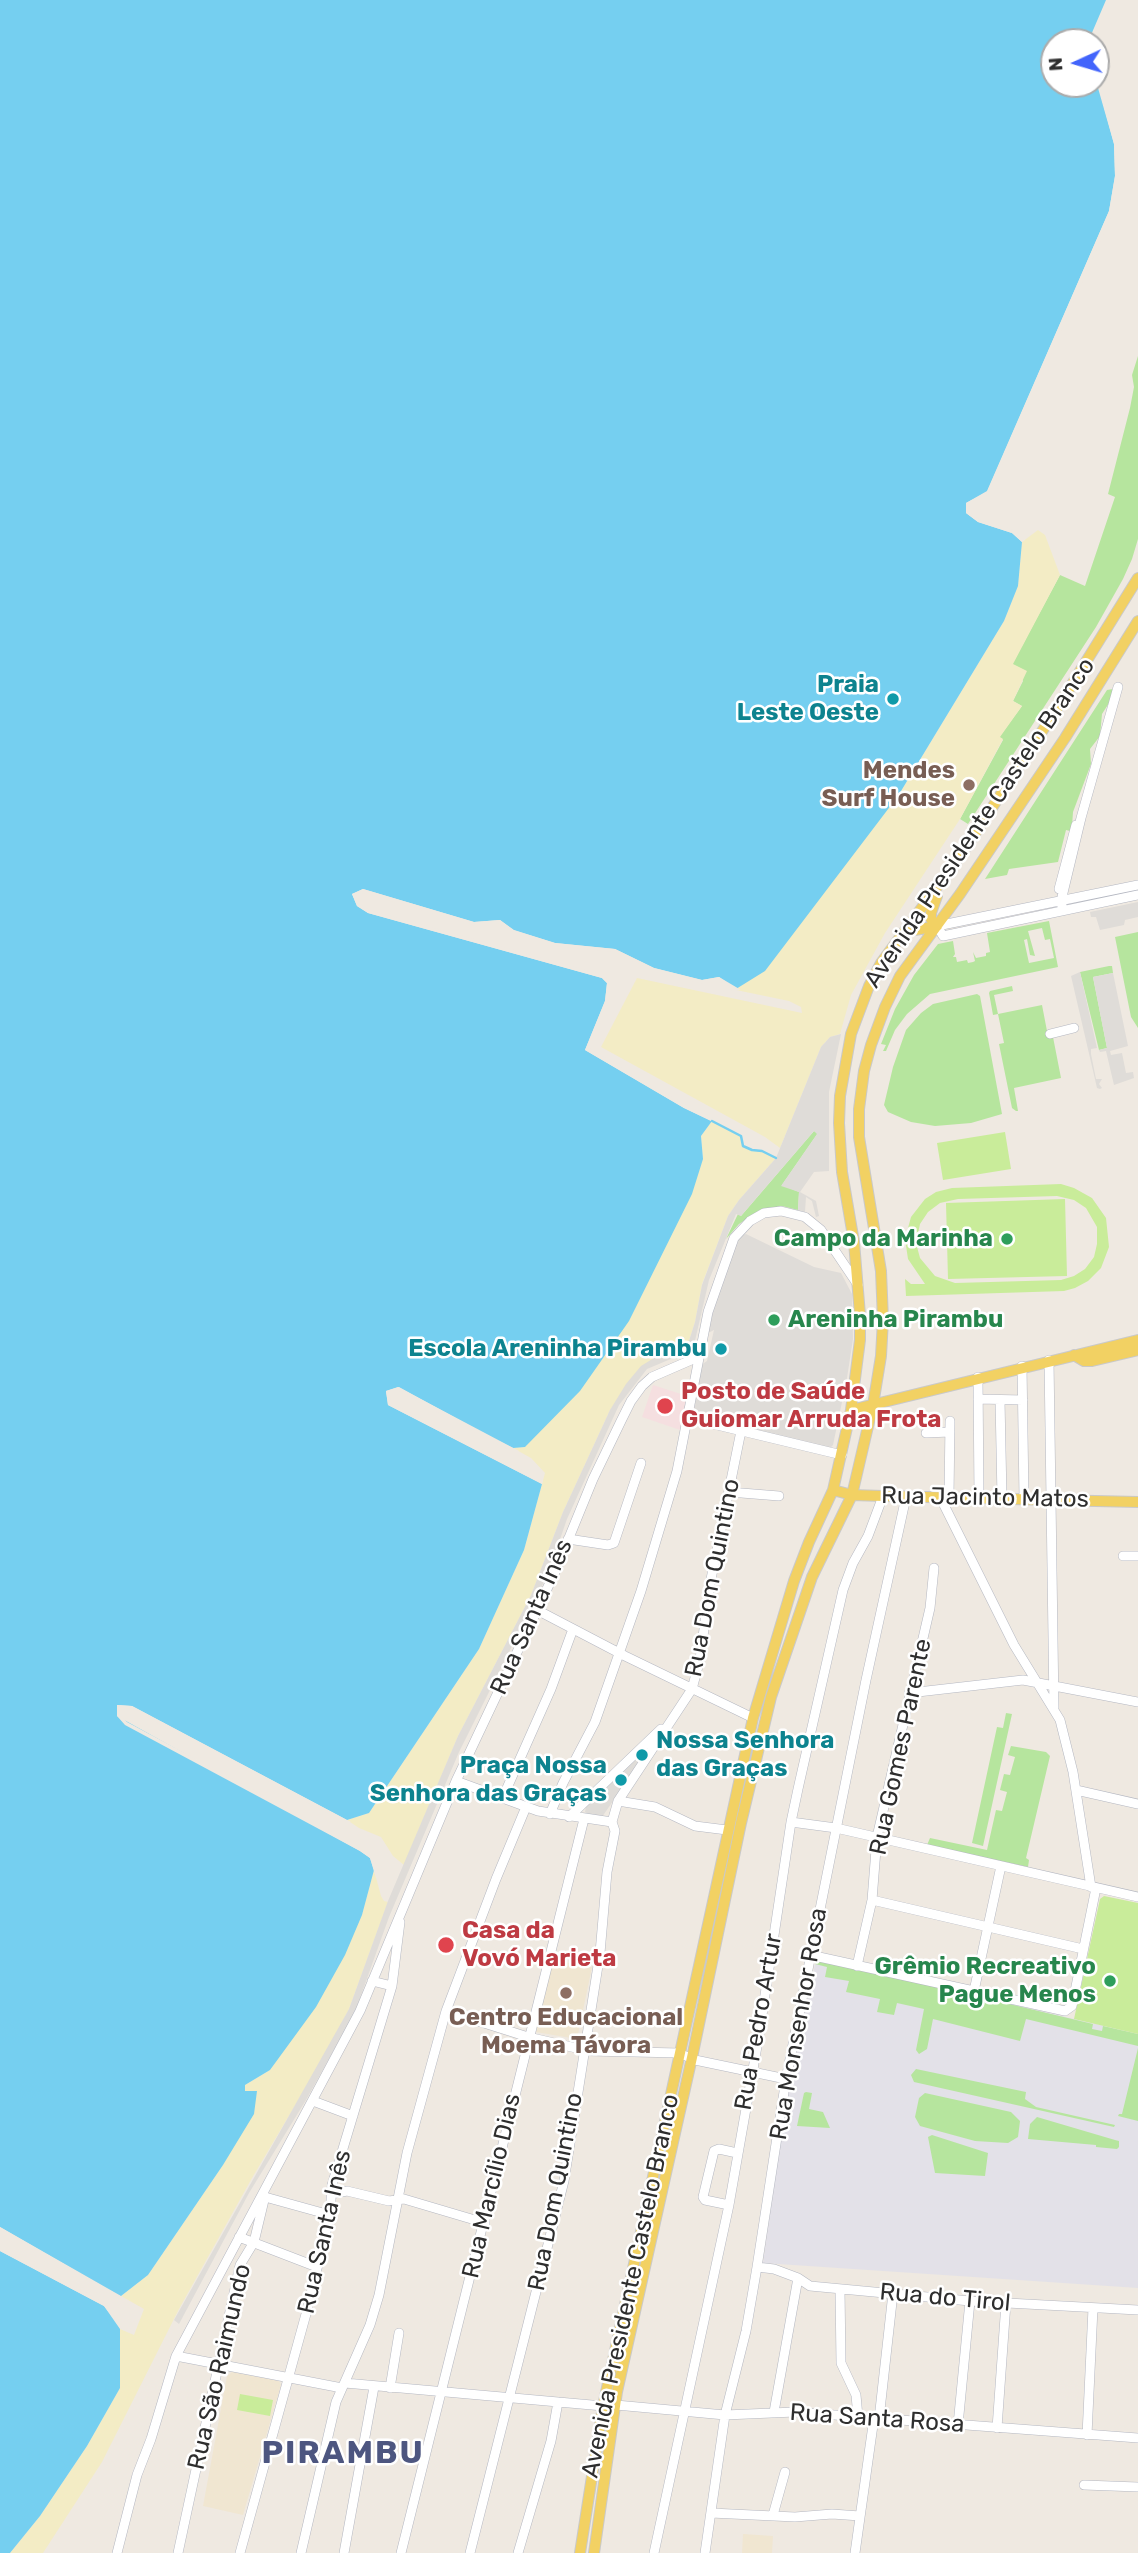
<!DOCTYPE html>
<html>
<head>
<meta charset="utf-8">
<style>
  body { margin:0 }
  #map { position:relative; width:1138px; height:2553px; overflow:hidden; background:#efe9e1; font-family:Rubik,sans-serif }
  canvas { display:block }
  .north { position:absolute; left:1040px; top:28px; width:70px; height:70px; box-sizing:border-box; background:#fff; border:2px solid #ababab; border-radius:50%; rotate:266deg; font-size:19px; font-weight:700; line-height:28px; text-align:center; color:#2e2e2e }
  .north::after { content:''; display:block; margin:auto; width:24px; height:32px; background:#4264fb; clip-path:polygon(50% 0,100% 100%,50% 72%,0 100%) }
</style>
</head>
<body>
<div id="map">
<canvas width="1138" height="2553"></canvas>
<div class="north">N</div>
</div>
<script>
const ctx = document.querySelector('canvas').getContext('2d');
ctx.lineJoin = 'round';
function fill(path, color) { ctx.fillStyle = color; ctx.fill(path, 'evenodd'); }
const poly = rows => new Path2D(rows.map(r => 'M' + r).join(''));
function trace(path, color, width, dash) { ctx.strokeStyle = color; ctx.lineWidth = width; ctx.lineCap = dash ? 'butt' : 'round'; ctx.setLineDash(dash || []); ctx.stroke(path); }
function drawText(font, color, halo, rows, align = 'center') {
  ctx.font = font + ' Rubik,sans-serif'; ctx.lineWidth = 5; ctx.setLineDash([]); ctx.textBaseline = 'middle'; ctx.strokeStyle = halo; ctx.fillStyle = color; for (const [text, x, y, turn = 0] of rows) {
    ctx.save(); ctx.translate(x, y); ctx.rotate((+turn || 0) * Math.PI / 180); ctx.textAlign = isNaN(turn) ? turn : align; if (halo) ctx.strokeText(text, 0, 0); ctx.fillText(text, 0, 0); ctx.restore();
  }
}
fill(poly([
  [821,1959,1138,2034,1138,2288,763,2263,787,2093,816,1960]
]), '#e3e1e8');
fill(poly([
  [553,1960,592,1967,577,2039,536,2032],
  [232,2372,279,2381,281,2385,243,2515,203,2506,227,2376],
  [743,2534,773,2536,772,2553,742,2553]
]), '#f0e6d1');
fill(poly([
  [653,1385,687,1396,680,1430,642,1417]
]), '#f5dfe0');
fill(poly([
  [1138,356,1138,539,1132,559,1123,579,1096,627,968,824,960,819,1003,740,999,737,1022,706,1013,701,1023,681,1012,664,1060,575,1085,586,1115,497,1108,494,1130,408,1134,387,1132,375],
  [1113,689,1109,703,1102,714,1100,736,1090,749,1091,764,1073,812,1072,826,1070,831,1066,830,1058,862,1009,869,1007,875,985,879,1107,690],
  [1049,921,1058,967,930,994,907,1014,895,1030,886,1051,883,1051,886,1045,881,1044,895,1009,914,975,938,944,953,941,955,954,953,957,956,957,957,962,967,960,968,963,973,962,975,961,973,952,976,958,986,956,986,953,990,952,987,933],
  [1042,928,1045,940,1050,939,1054,958,1029,963,1024,940,1027,939,1030,955,1035,956,1028,931],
  [1138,932,1138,1028,1131,1017,1115,937],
  [1109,966,1112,966,1113,973,1093,977,1107,1048,1099,1050,1080,972],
  [1012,986,1013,991,994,995,998,1014,1042,1005,1047,1031,1053,1037,1061,1078,1014,1088,1018,1111,1016,1111,1012,1108,999,1044,1004,1043,998,1014,993,1015,989,993,990,991],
  [977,994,980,996,1002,1114,971,1123,935,1126,911,1122,888,1112,884,1105,893,1067,906,1030,921,1013,933,1004],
  [814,1131,818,1133,782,1185,799,1192,798,1210,782,1206,760,1210,739,1224,726,1239,738,1214,741,1216],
  [1006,1713,1012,1714,983,1846,972,1843,997,1727,1003,1728],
  [1011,1746,1046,1752,1050,1756,1026,1858,1029,1860,1028,1867,927,1845,930,1838,987,1850,996,1810,1002,1811,1007,1792,1000,1790,1004,1774,1010,1775,1015,1757,1008,1755],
  [821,1959,1093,2024,1092,2029,1102,2031,1103,2026,1138,2034,1138,2046,1026,2019,1020,2041,933,2019,927,2049,919,2054,916,2050,924,2009,897,2003,894,2015,877,2012,880,1999,846,1992,849,1981,825,1977,827,1967,815,1964,816,1960],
  [1138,2048,1138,2121,1118,2116,1119,2114,1122,2114],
  [916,2069,1026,2092,1025,2099,1036,2107,1115,2125,1114,2127,914,2082,911,2075],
  [806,2092,812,2093,809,2109,823,2112,830,2128,797,2126,804,2093],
  [925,2093,1011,2112,1020,2121,1018,2137,1008,2143,975,2141,920,2126,915,2117,919,2098],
  [1037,2117,1115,2140,1119,2141,1119,2147,1117,2149,1096,2147,1096,2145,1028,2139,1030,2124],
  [932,2135,988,2153,985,2176,935,2173,928,2137]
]), '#b6e59e');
fill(poly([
  [1038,530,1045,535,1060,575,1013,664,1027,671,1013,701,1022,706,1000,737,1003,739,960,819,885,933,851,995,840,1034,830,1037,821,1047,780,1148,765,1137,601,1047,637,978,802,1013,801,1007,789,1001,736,990,733,988,737,989,898,796,1004,621,1018,586,1022,542],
  [712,1121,741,1136,744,1146,752,1150,762,1151,776,1158,739,1200,728,1216,702,1284,695,1322,688,1344,654,1358,610,1410,563,1512,531,1595,458,1736,404,1865,393,1856,381,1837,359,1828,347,1820,369,1813,479,1649,524,1550,545,1473,531,1458,513,1448,525,1447,703,1159,701,1136],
  [374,1870,381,1896,384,1901,388,1902,349,2009,328,2050,252,2178,179,2309,102,2462,43,2553,10,2553,40,2516,87,2446,120,2388,120,2329,134,2335,144,2309,121,2296,148,2275,223,2165,256,2091,244,2091,245,2085,270,2070,362,1915]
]), '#f3ecc5');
fill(poly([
  [1005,1132,1011,1169,943,1180,937,1143],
  [1061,1184,1074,1188,1092,1198,1106,1218,1109,1247,1101,1268,1088,1281,1075,1288,1064,1291,906,1296,905,1279,911,1284,925,1284,908,1259,905,1239,911,1217,925,1199,936,1192,952,1188],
  [1057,1196,1074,1200,1086,1208,1097,1227,1097,1244,1094,1257,1085,1269,1074,1276,1061,1280,955,1283,935,1276,920,1258,916,1243,920,1224,928,1212,940,1203,958,1199],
  [1065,1199,1067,1276,948,1279,946,1203],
  [1104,1896,1138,1903,1138,2034,1074,2019,1100,1899],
  [240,2394,273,2400,270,2416,237,2410]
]), '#c9ec9a');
fill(poly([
  [1138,902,1138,917,1125,920,1124,925,1100,930,1096,917,1091,917,1090,912],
  [1080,972,1097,1048,1091,1049,1091,1054,1096,1079,1102,1079,1099,1084,1102,1088,1100,1089,1097,1088,1071,976],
  [1113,973,1128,1046,1110,1051,1111,1055,1122,1053,1126,1073,1133,1072,1134,1078,1114,1085,1106,1051,1100,1052,1099,1050,1107,1048,1093,977],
  [841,1034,829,1092,829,1171,814,1172,800,1192,816,1201,819,1216,816,1217,812,1201,806,1197,805,1212,798,1210,799,1192,781,1186,817,1134,814,1131,741,1216,736,1214,709,1280,694,1345,685,1353,647,1369,619,1405,567,1519,548,1574,459,1752,389,1917,355,2012,306,2100,249,2193,179,2324,174,2320,349,2009,388,1901,458,1736,531,1595,563,1512,610,1410,626,1384,641,1366,654,1358,688,1344,695,1322,702,1285,728,1216,739,1200,776,1158,821,1047,830,1037],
  [746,1234,814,1267,841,1273,852,1294,853,1339,847,1378,833,1445,830,1448,695,1415,694,1412,701,1365,707,1361,714,1330,708,1333,718,1289,736,1245,742,1235],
  [644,1751,646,1753,602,1817,588,1815,585,1812,586,1806]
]), '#dfdcd8');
fill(poly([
  [0,0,1106,0,1088,42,1054,42,1054,84,1096,84,1096,81,1114,144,1115,176,1109,211,987,492,966,503,966,513,978,522,1012,533,1022,542,1018,586,1004,621,898,796,765,971,736,989,719,977,702,980,654,968,615,949,555,943,513,930,500,920,474,922,363,889,352,894,357,906,368,913,602,978,607,983,605,1001,585,1050,684,1108,712,1121,701,1136,703,1159,692,1194,629,1321,580,1391,525,1447,513,1448,490,1437,399,1387,386,1391,388,1405,542,1484,524,1550,479,1649,369,1813,347,1820,132,1706,117,1705,117,1716,360,1851,370,1858,374,1870,362,1915,345,1955,316,2007,270,2070,245,2085,245,2091,257,2091,254,2114,223,2165,148,2275,121,2296,0,2227],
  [0,2251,104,2306,120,2329,120,2388,87,2446,40,2516,10,2553,0,2553]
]), '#75cff0');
fill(poly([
  [1096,77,1103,87,1117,143,1119,177,1113,212,990,493,979,502,970,505,970,512,979,519,1014,530,1025,540,1022,542,1012,533,978,522,966,513,966,503,987,491,1109,211,1115,176,1114,144],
  [363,889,474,922,500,920,514,930,555,943,615,949,654,968,702,980,719,977,741,990,732,991,719,981,702,984,653,971,614,952,554,946,512,934,498,923,473,925,363,893,357,896,360,903,369,910,604,975,610,982,609,1001,589,1048,686,1105,714,1118,715,1123,684,1108,585,1050,605,1001,607,983,602,978,368,913,357,906,352,894],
  [398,1387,519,1451,512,1451,488,1440,398,1391,390,1393,391,1403,543,1480,542,1484,388,1405,386,1391],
  [117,1705,132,1706,347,1820,351,1822,346,1823,131,1709,120,1709,120,1715,127,1722,362,1848,373,1857,378,1869,376,1878,370,1858,360,1851,125,1725,117,1716],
  [0,2227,107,2289,124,2298,120,2299,105,2292,0,2232],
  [0,2248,106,2303,124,2331,104,2306,0,2251]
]), '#efe9e1');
trace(poly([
  [712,1121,741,1136,743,1146,752,1150,762,1151,776,1158]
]), '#75cff0', 2.5);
const minor = poly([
  [1138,885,937,926,943,936,1138,895],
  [1059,889,1076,825],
  [1062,906,1061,901,1081,818,1118,687],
  [1050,1034,1074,1028],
  [1049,1360,1054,1708],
  [1022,1366,1024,1498],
  [978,1377,979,1498],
  [978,1399,1023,1400],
  [1000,1400,1002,1498],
  [688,1418,842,1455],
  [926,1433,950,1432],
  [729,1492,779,1496],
  [940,1497,1014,1645,1060,1720,1073,1772,1091,1887],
  [949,1497,950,1421],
  [568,1539,608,1545,614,1543,641,1463],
  [1123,1556,1138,1556],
  [537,1610,625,1656,753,1718],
  [909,1693,1023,1680,1138,1702],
  [456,1781,538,1811,612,1822],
  [1076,1790,1138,1804],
  [503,1797,551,1689,573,1629],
  [618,1801,655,1807,695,1826,727,1830],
  [550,1814,563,1783,595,1722,641,1591,677,1471,708,1312,734,1238,750,1221,764,1213,781,1211,805,1217,821,1230,858,1285],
  [569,1817,661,1729],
  [791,1822,836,1828,1138,1897],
  [872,1900,1083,1949],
  [810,1955,1065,2011,1072,2006,1096,1888],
  [857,1966,872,1900,877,1837,930,1608,934,1568],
  [372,1981,392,1986],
  [974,1991,1001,1866],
  [446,2011,528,2037,589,2051,679,2053,695,2060,786,2079],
  [313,2101,353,2116],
  [331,2194,347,2191,389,2201,404,2199,485,2223],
  [265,2197,330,2215],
  [729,2205,705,2200,703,2197,714,2151,719,2149,737,2153],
  [239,2237,317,2267],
  [757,2267,774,2269,798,2278,810,2286,970,2301,1138,2310],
  [840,2289,841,2363,856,2395,858,2417],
  [176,2356,342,2388],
  [345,2383,603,2406],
  [390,2388,399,2333],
  [616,2405,725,2415,795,2412,1138,2438],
  [774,2412,798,2278],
  [879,2419,893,2293],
  [958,2425,970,2301],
  [997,2428,1006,2303],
  [1087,2435,1093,2308],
  [1084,2485,1138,2487],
  [711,2513,795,2517,832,2514,860,2516],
  [773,2515,785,2472],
  [117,2553,137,2475,151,2439,176,2356,360,2011,456,1781,555,1572,593,1479,621,1421,631,1401,642,1386,652,1377,698,1357],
  [178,2553,240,2265,254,2242,265,2196],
  [240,2553,306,2314,330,2215,332,2185,392,1986,400,1922],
  [301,2553,336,2402,370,2325,379,2295,407,2153,446,2011,496,1879,526,1807],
  [344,2553,374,2387],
  [401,2553,584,1819],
  [470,2553,564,2181,600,1953,607,1872,615,1831,612,1822,618,1801,692,1689,700,1659,710,1584,741,1431],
  [518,2553,551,2441,558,2402],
  [654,2553,729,2205,759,2035,791,1822,798,1789,843,1590,853,1563,868,1536,883,1496],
  [705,2553,725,2415,746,2331,757,2267,786,2079,866,1680,906,1497],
  [855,2553,874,2418]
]);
const major = poly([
  [937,926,931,919,931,913,937,896],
  [904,932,937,926],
  [1074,1355,1084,1361,1092,1361,1138,1350],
  [851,1410,1138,1340],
  [833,1490,852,1495,883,1496,1138,1502],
  [580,2553,603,2406,753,1718,794,1581,809,1542,833,1490,851,1410,860,1340,860,1315,854,1242,842,1172,839,1123,840,1096,851,1034,869,986,881,963,963,852,1056,710,1138,578],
  [594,2553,617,2392,693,2053,741,1823,771,1697,812,1577,852,1495,873,1405,881,1356,883,1320,881,1271,859,1137,859,1109,864,1071,871,1045,885,1007,900,976,960,894,1065,738,1138,621]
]);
trace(minor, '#b4b7c1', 10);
trace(major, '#c9c9c9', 12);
trace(minor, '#fff', 9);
trace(major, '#f2d163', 10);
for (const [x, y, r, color] of [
  [893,699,7,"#0f9aa8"],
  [969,785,7,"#8d6e63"],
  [1007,1239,7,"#2e9e5b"],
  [774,1320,7,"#2e9e5b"],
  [721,1349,7,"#0f9aa8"],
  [665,1406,9,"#e0444e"],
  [642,1755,7,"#0f9aa8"],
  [621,1780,7,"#0f9aa8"],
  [446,1945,9,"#e0444e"],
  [1110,1981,7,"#2e9e5b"],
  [566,1993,7,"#8d6e63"]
]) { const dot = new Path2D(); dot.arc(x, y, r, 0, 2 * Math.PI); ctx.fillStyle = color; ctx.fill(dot); trace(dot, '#fff', 2.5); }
drawText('bold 24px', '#0d838f', '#fff', [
  ["Praia",879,685],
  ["Leste Oeste",879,713],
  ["Escola Areninha Pirambu",707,1349],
  ["Nossa Senhora",656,1741,"left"],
  ["das Graças",656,1769,"left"],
  ["Praça Nossa",607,1766],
  ["Senhora das Graças",607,1794]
], 'right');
drawText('bold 24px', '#785e54', '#fff', [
  ["Mendes",955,771],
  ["Surf House",955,799],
  ["Centro Educacional",566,2018,"center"],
  ["Moema Távora",566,2046,"center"]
], 'right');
drawText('24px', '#2e2e2e', '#fff', [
  ["Avenida Presidente Castelo Branco",980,823,-56],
  ["Rua Jacinto Matos",985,1498,1],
  ["Rua Dom Quintino",713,1578,-79],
  ["Rua Santa Inês",532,1617,-66],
  ["Rua Gomes Parente",901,1747,-78],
  ["Rua Pedro Artur",759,2022,-80],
  ["Rua Monsenhor Rosa",799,2024,-80],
  ["Rua Marcílio Dias",492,2186,-77],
  ["Rua Dom Quintino",556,2192,-79],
  ["Rua Santa Inês",325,2232,-77],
  ["Avenida Presidente Castelo Branco",631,2286,-78],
  ["Rua do Tirol",945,2298,5],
  ["Rua São Raimundo",220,2367,-77],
  ["Rua Santa Rosa",877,2419,4]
]);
drawText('bold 24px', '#27864d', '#fff', [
  ["Campo da Marinha",993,1239],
  ["Areninha Pirambu",788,1320,"left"],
  ["Grêmio Recreativo",1096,1967],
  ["Pague Menos",1096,1995]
], 'right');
drawText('bold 24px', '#be3a42', '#fff', [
  ["Posto de Saúde",681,1392],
  ["Guiomar Arruda Frota",681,1420],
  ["Casa da",462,1931],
  ["Vovó Marieta",462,1959]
], 'left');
ctx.letterSpacing = '2px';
drawText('bold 32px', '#4d5680', '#fff', [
  ["PIRAMBU",343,2454]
]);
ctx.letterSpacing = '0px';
</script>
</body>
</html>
